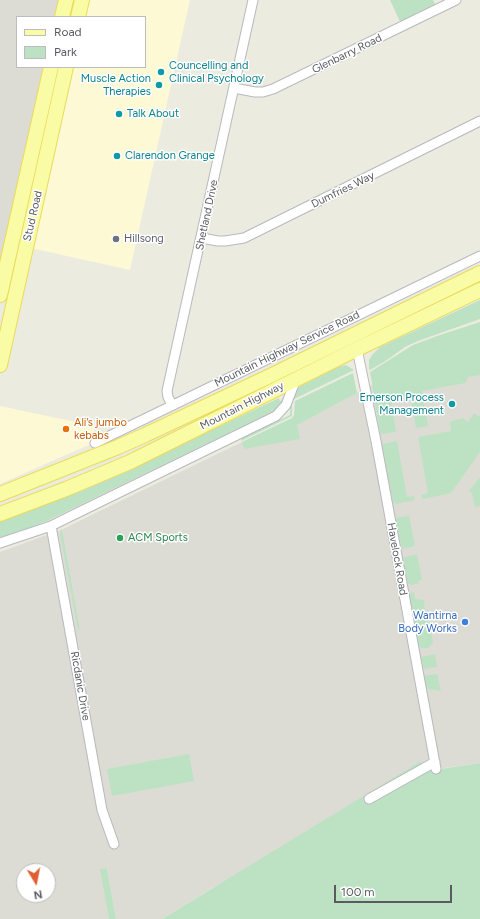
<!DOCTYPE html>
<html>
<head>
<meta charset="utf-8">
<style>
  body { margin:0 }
  #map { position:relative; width:480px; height:919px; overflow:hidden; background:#ebebe0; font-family:Figtree,sans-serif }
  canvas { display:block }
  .legend { position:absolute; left:16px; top:16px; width:130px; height:52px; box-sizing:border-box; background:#fff; border:1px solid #bdbdbf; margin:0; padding:5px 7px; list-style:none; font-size:12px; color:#595b60 }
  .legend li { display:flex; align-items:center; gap:8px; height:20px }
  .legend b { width:20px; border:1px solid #bdbdbf }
  .north { position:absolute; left:16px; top:863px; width:40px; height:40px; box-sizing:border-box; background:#fff; border:1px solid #bdbdbf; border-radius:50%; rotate:170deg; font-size:11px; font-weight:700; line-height:16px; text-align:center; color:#595b60 }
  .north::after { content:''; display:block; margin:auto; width:14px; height:18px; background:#e05e31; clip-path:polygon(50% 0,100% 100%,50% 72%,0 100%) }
  .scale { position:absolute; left:334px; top:885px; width:118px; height:18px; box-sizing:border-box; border:2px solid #595b60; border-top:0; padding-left:5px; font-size:12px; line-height:14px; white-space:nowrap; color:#595b60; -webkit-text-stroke:3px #fff; paint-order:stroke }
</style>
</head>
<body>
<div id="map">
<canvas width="480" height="919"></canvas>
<ul class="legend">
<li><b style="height:5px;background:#f9fba5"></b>Road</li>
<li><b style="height:11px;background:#bde2c3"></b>Park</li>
</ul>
<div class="north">N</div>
<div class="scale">100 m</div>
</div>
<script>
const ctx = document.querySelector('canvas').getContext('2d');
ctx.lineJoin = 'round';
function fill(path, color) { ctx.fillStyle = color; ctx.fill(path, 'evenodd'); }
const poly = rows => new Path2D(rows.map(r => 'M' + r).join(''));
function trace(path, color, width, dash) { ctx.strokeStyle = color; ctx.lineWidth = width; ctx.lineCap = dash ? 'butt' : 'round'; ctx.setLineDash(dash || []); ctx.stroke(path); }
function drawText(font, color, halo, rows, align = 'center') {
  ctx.font = font + ' Figtree,sans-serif'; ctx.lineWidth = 3; ctx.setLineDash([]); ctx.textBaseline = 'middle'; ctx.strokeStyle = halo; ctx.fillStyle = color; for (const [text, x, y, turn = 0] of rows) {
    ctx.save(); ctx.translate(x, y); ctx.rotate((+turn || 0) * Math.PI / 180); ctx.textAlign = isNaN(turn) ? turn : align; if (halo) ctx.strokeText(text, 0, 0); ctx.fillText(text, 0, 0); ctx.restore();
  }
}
fill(poly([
  [82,0,190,0,130,270,26,247,66,67,145,67,145,17,78,17],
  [0,406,95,426,91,444,0,484]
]), '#fcf9d4');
fill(poly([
  [0,0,66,0,62,17,17,17,17,67,51,67,0,295],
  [480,329,480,763,436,769,212,888,162,919,116,919,107,868,101,869,109,919,0,919,0,552,63,529,277,425,282,427,297,424],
  [24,871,48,871,48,895,24,895]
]), '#dcdcd4');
fill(poly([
  [390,0,433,0,438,9,402,26],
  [480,300,480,319,418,341,405,347,384,362,370,370,369,369,369,360,372,355,380,347],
  [480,322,480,375,468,377,465,383,422,391,428,426,416,428,411,398,402,397,375,401,370,372,413,345,437,336],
  [346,365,354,370,292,400,292,416,241,441,242,438,290,415,291,400,294,393,299,387,338,367],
  [353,373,357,393,297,425,300,439,244,449,242,442,292,418,294,415,295,401],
  [279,398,280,401,283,400,284,402,278,409,270,413,47,521,0,539,0,521,84,490,113,477],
  [391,401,396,432,383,434,380,432,375,403],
  [474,413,478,416,480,416,480,452,451,493,423,499,421,495,428,493,418,437,451,431,450,422,463,418,468,422],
  [397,441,407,497,414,496,414,500,396,504,393,502,382,445,383,444],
  [480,477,480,506,475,507,472,493,469,491],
  [409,516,415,546,402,549,395,518],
  [61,530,62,530,80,631,78,629,77,625,60,534],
  [119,531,126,537,119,544,114,539],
  [417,554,422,580,418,581,419,583,412,585,408,583,402,558],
  [414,592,415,599,424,600,425,611,422,613,422,618,425,620,429,620,433,643,428,648,420,648,419,646,409,594],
  [435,654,437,667,424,669,421,657],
  [437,674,441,691,428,689,426,687,424,676],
  [189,754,194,781,112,796,107,769],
  [421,761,423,773,427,771,480,763,480,919,162,919],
  [107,868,116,919,109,919,100,869]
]), '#bde2c3');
const street = poly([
  [234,88,255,92,263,92,273,89,456,0],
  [201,238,218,241,225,241,244,238,480,121],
  [357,349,376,441,436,769],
  [172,405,168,397,167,391,253,0],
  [95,443,480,256],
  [51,526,102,810,114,844],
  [0,543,51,526,69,517,276,416,286,405,296,379],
  [369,799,435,762]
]);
const primary = poly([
  [62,17,66,0],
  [78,17,82,0],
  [0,295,51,67],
  [0,365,66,67],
  [0,494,118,447,145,435,270,376,480,273],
  [0,514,66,489,130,462,357,349,480,290]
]);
trace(street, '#b8b9be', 11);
trace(primary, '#eadb5a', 16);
trace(street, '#fff', 9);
trace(primary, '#f9fba5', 14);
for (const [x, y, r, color] of [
  [161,72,4,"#0f9aa8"],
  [159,85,4,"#0f9aa8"],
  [119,114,4,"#0f9aa8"],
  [117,156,4,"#0f9aa8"],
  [116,239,4,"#6b7280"],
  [452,404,4,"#0f9aa8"],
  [66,429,4,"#e8710a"],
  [120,538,4,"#2e9e5b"],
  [465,622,4,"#3f7fe0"]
]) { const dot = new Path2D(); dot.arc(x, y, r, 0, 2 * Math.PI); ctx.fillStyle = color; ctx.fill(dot); trace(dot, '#fff', 1.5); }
drawText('11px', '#595b60', '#fff', [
  ["Glenbarry Road",347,54,-26],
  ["Dumfries Way",343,190,-26],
  ["Shetland Drive",207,215,-78],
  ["Stud Road",33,216,-77],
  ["Mountain Highway Service Road",287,349,-26],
  ["Mountain Highway",242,406,-27],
  ["Havelock Road",397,559,80],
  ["Ricdanic Drive",80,686,80]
]);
drawText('11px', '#0d838f', '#fff', [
  ["Councelling and",169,66],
  ["Clinical Psychology",169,79],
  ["Muscle Action",151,79,"right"],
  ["Therapies",151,92,"right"],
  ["Talk About",127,114],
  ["Clarendon Grange",125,156],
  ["Emerson Process",444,398,"right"],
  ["Management",444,411,"right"]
], 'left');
drawText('11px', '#5b616d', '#fff', [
  ["Hillsong",124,239]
], 'left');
drawText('11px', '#c56008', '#fff', [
  ["Ali’s jumbo",74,423],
  ["kebabs",74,436]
], 'left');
drawText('11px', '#27864d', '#fff', [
  ["ACM Sports",128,538]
], 'left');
drawText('11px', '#366cbe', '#fff', [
  ["Wantirna",457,616],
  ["Body Works",457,629]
], 'right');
</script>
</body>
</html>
